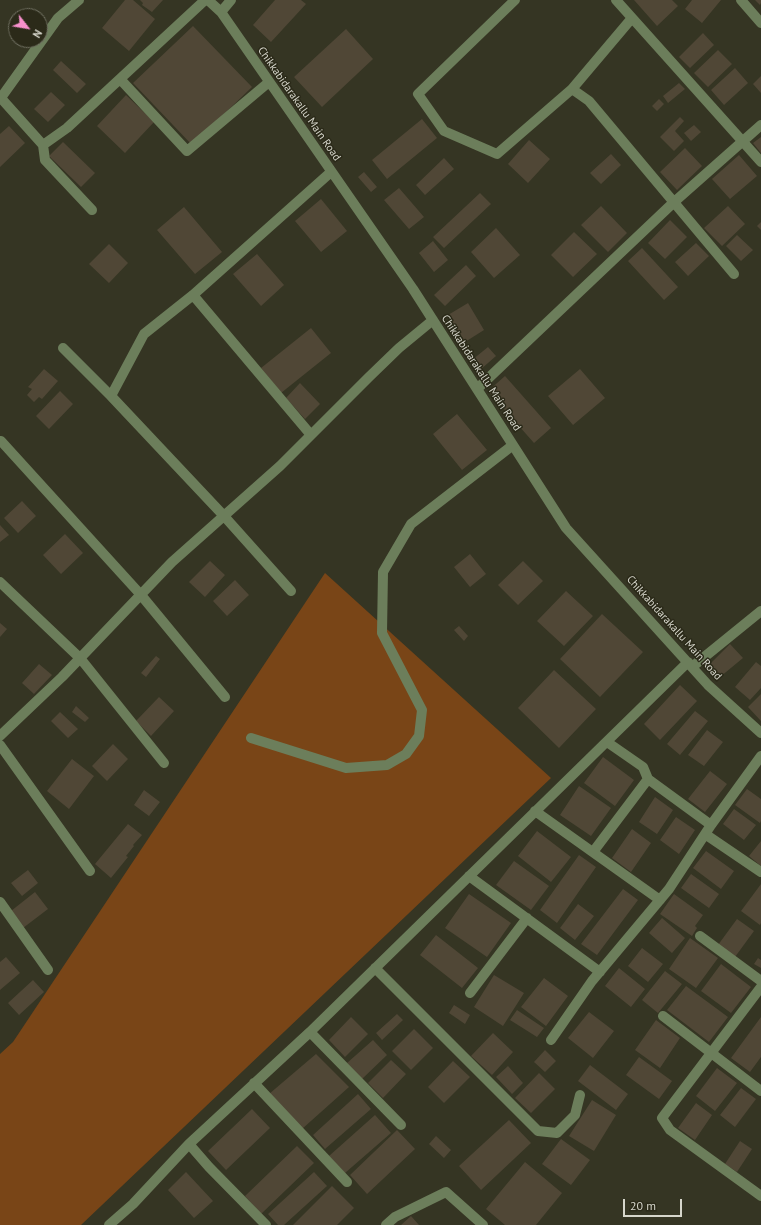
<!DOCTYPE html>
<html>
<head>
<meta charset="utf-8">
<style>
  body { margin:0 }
  #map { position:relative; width:761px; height:1225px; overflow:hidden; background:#353523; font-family:"PT Sans",sans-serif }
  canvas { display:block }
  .north { position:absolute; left:8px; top:8px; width:40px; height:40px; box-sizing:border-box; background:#2b2a19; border:1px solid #6f6f60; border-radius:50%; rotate:121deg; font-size:11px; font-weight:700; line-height:16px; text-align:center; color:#d6d6cb }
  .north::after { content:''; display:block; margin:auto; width:14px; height:18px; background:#f890cc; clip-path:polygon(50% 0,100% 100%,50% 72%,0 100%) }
  .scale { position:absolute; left:623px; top:1199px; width:59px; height:18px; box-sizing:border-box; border:2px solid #d6d6cb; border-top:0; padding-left:5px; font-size:12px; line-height:14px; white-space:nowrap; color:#d6d6cb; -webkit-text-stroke:3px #2b2a19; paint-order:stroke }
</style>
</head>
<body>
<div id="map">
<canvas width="761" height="1225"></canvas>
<div class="north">N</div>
<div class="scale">20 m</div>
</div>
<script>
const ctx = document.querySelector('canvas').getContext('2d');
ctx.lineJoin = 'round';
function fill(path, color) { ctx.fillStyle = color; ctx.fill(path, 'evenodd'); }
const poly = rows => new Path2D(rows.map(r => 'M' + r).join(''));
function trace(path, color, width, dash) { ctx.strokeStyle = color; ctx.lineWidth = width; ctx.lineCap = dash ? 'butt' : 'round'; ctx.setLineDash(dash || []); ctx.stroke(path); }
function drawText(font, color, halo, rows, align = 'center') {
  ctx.font = font + ' "PT Sans",sans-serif'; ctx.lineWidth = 3; ctx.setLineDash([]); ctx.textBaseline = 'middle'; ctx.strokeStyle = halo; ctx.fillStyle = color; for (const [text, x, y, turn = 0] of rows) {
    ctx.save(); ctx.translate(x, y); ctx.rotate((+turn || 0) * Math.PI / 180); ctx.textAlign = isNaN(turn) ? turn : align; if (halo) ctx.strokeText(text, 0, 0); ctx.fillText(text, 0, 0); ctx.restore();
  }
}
fill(poly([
  [325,573,551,778,81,1225,0,1225,0,1054,13,1042]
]), '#794517');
fill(poly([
  [125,0,133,0,155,19,129,51,102,28],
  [140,0,163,0,152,12,142,5,143,3],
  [275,0,301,0,306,4,271,42,253,25],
  [634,0,672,0,678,6,657,26],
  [692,0,721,0,702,23,685,9],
  [755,0,761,0,761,3,760,5],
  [193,26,252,87,192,145,133,83],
  [346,29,373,59,322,107,294,77],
  [703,33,714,45,690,68,679,57],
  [718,50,732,64,708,87,694,73],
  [61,61,86,84,77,93,53,70],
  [735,68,748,83,724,105,711,90],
  [761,76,761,93,753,84],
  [679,83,685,89,668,103,663,96],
  [51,92,65,105,48,122,34,109],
  [126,95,154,122,125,153,97,126],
  [659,99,664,104,657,111,652,106],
  [680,117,684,121,675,131,684,141,674,151,660,137],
  [422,119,437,138,387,179,372,160],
  [694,125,701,132,691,141,684,133],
  [9,126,25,143,0,167,0,134],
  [761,137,761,153,753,143],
  [529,140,550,159,528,183,508,164],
  [63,142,95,173,81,187,49,156],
  [685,148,702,166,677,190,660,172],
  [611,154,621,165,601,184,590,173],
  [739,155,757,176,730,199,712,179],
  [444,158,454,169,425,195,416,185],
  [364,172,377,187,371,192,358,177],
  [399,188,424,217,409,229,384,200],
  [480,193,491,204,444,248,433,237],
  [321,199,347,231,321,252,295,221],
  [601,206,627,233,608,252,581,225],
  [728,206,745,224,722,246,704,228],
  [184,207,222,252,195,274,157,230],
  [670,220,687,237,665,259,648,243],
  [761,222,761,230,757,226],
  [496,228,520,255,494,278,471,252],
  [574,232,597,254,573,277,551,255],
  [737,235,753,250,741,261,726,246],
  [433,241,448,260,434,272,419,253],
  [696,243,709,256,688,276,675,262],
  [109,244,128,263,109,283,89,264],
  [642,248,678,287,664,300,628,261],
  [257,254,284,285,261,306,233,274],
  [466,265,476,276,445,306,434,295],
  [468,303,484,330,465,342,448,315],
  [311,328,331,353,281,393,261,368],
  [488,347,496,356,480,370,472,360],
  [44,369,58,381,42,399,39,397,34,402,27,395,32,389,28,387],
  [580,369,605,398,573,425,548,396],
  [505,376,551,428,534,443,488,391],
  [300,383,320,404,305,419,286,398],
  [60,391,73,404,49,429,36,416],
  [457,414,487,450,462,470,433,434],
  [22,501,36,516,18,533,4,518],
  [0,525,9,535,0,542],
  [65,534,83,553,61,574,43,555],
  [470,554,486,574,470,587,454,567],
  [210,561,225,575,205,597,189,582],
  [523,561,543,581,518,605,498,585],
  [235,580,249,595,227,616,213,601],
  [566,591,593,616,564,646,537,621],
  [602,614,643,652,600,697,560,659],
  [0,623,7,629,0,637],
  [459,626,468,636,464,641,454,630],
  [730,644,743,658,720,677,709,665],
  [156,656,160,659,146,677,141,673],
  [756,662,761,666,761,688,750,700,735,687],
  [39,664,52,675,34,694,22,683],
  [554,670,596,709,559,748,518,708],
  [680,685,697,701,660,740,644,724],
  [761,694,761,721,748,707],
  [159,697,174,711,151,736,136,721],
  [76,706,89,718,85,722,72,712],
  [695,711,708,721,680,755,667,744],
  [60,712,78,729,68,738,51,721],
  [707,730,723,742,704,766,688,755],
  [113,744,128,759,107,781,92,766],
  [603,757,634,780,615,806,584,783],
  [72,759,94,776,69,809,47,791],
  [710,771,727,784,705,812,688,799],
  [579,786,611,808,591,836,560,815],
  [747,789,761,799,761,821,760,823,735,805],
  [144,790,160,802,149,816,134,805],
  [655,797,673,810,657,834,639,822],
  [734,809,756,825,744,840,723,824],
  [676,817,695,830,679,854,660,840],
  [128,824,142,835,133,845,134,846,126,856,128,857,111,878,95,864],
  [632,829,651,843,631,872,612,858],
  [537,831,571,857,551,882,518,856],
  [761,841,761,866,749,856],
  [706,851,734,871,721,889,693,868],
  [579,855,596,867,557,923,540,910],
  [514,861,549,886,531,910,496,885],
  [28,870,38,883,22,896,11,883],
  [691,874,719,894,709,908,681,888],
  [761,884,761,923,760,925,741,911],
  [623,889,638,900,597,955,581,944],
  [35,892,48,909,23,928,11,911],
  [469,894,511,923,487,957,445,928],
  [674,894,703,915,695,926,697,928,692,936,660,914],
  [578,904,594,916,575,940,560,928],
  [662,918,685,938,672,953,649,933],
  [737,919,754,931,735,957,718,945],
  [436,935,478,968,462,988,420,955],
  [690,938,718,958,696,988,669,969],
  [642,948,663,964,648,982,628,966],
  [6,957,20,973,0,990,0,962],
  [758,958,761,960,761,968,754,964],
  [721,964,751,987,731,1013,701,991],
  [619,968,645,989,631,1007,605,986],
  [665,971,682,984,658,1013,642,1000],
  [494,975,524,993,503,1026,474,1007],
  [544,978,568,996,546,1026,521,1007],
  [33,980,44,992,19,1015,8,1003],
  [686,986,728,1017,709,1042,667,1010],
  [454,1005,470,1015,465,1024,449,1013],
  [517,1010,544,1028,537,1037,510,1020],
  [589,1012,614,1031,593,1058,568,1038],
  [397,1014,403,1020,382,1040,376,1033],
  [351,1017,368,1034,345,1057,329,1040],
  [761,1017,761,1057,750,1072,731,1058],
  [656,1020,680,1038,660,1068,635,1050],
  [414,1029,433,1048,411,1070,392,1051],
  [493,1033,513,1052,492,1075,471,1056],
  [373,1040,387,1055,362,1079,347,1063],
  [545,1050,556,1061,545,1072,534,1062],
  [316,1054,349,1087,302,1129,269,1094],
  [639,1057,672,1081,659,1099,626,1075],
  [391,1060,406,1074,383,1098,368,1083],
  [453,1061,470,1077,444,1103,428,1087],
  [590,1065,628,1094,616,1110,578,1081],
  [508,1066,523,1083,512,1094,496,1077],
  [717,1068,737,1083,715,1111,696,1096],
  [539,1073,555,1089,531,1113,515,1098],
  [741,1088,756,1099,735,1127,720,1115],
  [358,1094,371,1109,325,1149,313,1135],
  [592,1100,616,1115,594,1151,569,1136],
  [696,1103,712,1115,695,1140,678,1128],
  [252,1109,270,1128,226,1170,208,1151],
  [375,1115,391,1133,345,1173,329,1156],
  [509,1120,531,1143,481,1190,459,1166],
  [397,1130,415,1149,367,1194,350,1175],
  [436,1136,451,1150,444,1158,429,1144],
  [561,1139,590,1160,571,1185,542,1164],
  [740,1141,752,1149,737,1172,725,1164],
  [297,1146,314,1163,261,1214,245,1196],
  [525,1162,562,1193,536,1225,505,1225,486,1209],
  [186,1172,213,1201,194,1218,168,1190],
  [314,1172,327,1186,284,1225,278,1225,268,1214],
  [332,1186,354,1208,337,1225,293,1225],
  [411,1216,419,1225,401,1225]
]), '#504736');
trace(poly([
  [208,0,221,12],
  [231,0,221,12,413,289,566,528,708,685,761,733],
  [515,0,418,94,444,131,497,154,572,89,632,18],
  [616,0,761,162],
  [741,0,761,23],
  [120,79,187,151,269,82],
  [572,89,589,101,734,274],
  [0,97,43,145,67,128,205,0],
  [0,99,58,18,79,0],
  [43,145,45,160,92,210],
  [193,295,311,435],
  [63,348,111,396],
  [477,389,673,203,761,125],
  [1,441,141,595,225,697],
  [0,582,80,658,164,763],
  [291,591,224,516,111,396,144,334,193,295,331,172],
  [692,667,761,611],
  [0,736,62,677,172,562,280,466,369,377,399,348,433,320],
  [251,738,346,768,387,765,406,754,419,736,422,710,382,633,383,572,411,524,513,445],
  [0,745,90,871],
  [648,779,711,825],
  [535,811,660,900],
  [705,834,761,872],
  [593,852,648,779,643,767,607,742],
  [469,876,600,972],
  [0,902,48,970],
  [700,936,761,981],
  [375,968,538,1131,557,1133,575,1115,580,1095],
  [761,987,662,1118,670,1130,761,1196],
  [470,993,527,918],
  [663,1016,761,1091],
  [310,1032,401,1125],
  [551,1040,592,981,669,889,711,825,761,756],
  [254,1083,347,1182],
  [189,1144,209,1167,266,1225],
  [109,1225,133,1204,189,1144,310,1032,688,662],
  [386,1225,395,1217,446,1192,483,1225]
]), '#6c7e5b', 10);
drawText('11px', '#d6d6cb', '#2b2a19', [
  ["Chikkabidarakallu Main Road",299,104,55],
  ["Chikkabidarakallu Main Road",481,373,57],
  ["Chikkabidarakallu Main Road",674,628,48]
]);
</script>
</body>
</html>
